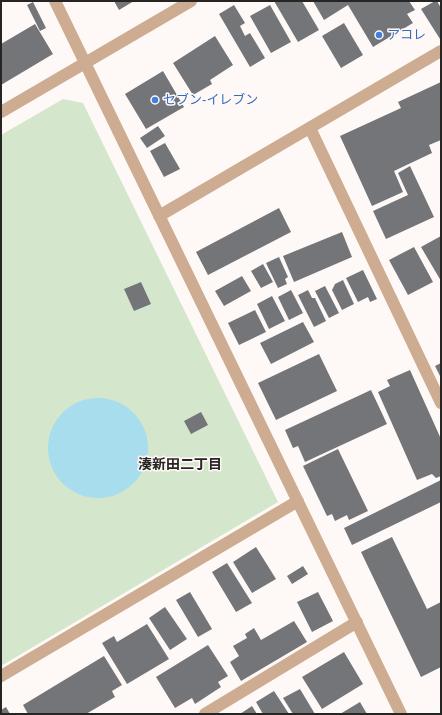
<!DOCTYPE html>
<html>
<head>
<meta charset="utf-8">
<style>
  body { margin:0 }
  #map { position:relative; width:442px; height:715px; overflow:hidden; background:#fef9f6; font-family:Arial,sans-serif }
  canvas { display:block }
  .frame { position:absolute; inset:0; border:2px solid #272524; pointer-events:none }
</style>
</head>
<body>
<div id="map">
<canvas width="442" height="715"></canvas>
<div class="frame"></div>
</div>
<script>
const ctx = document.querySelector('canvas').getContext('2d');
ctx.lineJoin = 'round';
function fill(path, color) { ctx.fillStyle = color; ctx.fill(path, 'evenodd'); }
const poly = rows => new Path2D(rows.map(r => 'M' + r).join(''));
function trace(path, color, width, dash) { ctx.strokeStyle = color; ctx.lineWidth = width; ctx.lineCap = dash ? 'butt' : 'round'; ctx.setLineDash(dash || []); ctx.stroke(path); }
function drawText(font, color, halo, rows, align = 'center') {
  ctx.font = font + ' Arial,"Noto Sans JP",sans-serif'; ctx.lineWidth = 3; ctx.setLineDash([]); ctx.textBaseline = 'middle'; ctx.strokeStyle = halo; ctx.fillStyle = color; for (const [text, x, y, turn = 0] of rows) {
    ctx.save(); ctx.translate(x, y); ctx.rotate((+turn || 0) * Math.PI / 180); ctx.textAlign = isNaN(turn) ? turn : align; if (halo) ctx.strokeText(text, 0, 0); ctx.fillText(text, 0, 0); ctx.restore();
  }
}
fill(poly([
  [63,99,83,103,278,502,1,666,1,135]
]), '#d4e7cd');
fill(poly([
  '48 448a50 50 0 1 1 100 0a50 50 0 1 1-100 0Z'
]), '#a7dded');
fill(poly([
  [114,1,134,1,119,10],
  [274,1,302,1,319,30,298,42],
  [313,1,409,1,415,10,407,14,413,23,373,47,348,5,324,20],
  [435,1,437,1,441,8,441,39,440,39,421,9],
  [33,2,46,28,40,31,27,5],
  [234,5,245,23,240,26,245,36,250,33,265,58,250,67,219,14],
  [270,5,291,42,271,53,250,16],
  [344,23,363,55,341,68,322,36],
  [35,24,53,54,1,85,1,44],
  [215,36,233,65,210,80,212,84,193,95,173,63],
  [163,71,184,107,146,129,125,94],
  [441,82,441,140,429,145,432,153,394,171,403,192,372,206,340,136,401,108,398,102],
  [158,126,165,136,147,148,140,138],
  [165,143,180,169,164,177,150,151],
  [410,166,434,217,386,239,373,211,408,195,398,173],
  [279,208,291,232,208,275,196,252],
  [342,232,352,257,294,282,283,256],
  [441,236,441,281,421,247],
  [414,247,433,282,408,295,389,260],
  [279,257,288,277,285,279,287,284,278,288,266,263],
  [263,264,273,282,261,288,251,271],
  [363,270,377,299,370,302,368,297,358,302,346,278],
  [242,276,251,291,224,306,215,291],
  [343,280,354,304,342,310,332,290,335,284],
  [141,282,151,304,134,311,124,289],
  [325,286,339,313,329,318,315,291],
  [291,290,303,313,289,320,278,297],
  [308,290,312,298,315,298,326,321,314,327,298,295],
  [272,296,285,321,269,329,257,304],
  [255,310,266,332,239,345,228,323],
  [303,322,314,342,271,364,260,343],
  [319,354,337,391,276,420,258,383],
  [441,363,441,378,435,366],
  [410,370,441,439,441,476,436,478,432,474,417,480,378,392,390,386,387,380],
  [371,390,387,424,305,462,298,446,293,448,285,430],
  [201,412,208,425,191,434,184,421],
  [338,449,368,511,349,520,347,515,335,521,332,514,327,516,303,466],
  [441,480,441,502,352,545,344,528],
  [392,537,427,609,441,602,441,667,421,677,361,552],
  [256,547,276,579,252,593,233,562],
  [227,563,252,603,236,612,212,572],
  [303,566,308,574,292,584,287,576],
  [190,592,212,629,198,637,176,600],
  [318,592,333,621,312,632,297,602],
  [165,607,187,639,170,650,149,618],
  [294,621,307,642,241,681,230,662,239,656,233,646,247,638,245,634,254,628,261,640],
  [147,624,169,659,127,684,102,643,114,636,117,642],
  [208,645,228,676,218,682,221,687,195,704,192,698,175,708,156,677],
  [344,652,363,684,322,709,302,677],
  [104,656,122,685,112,691,115,697,86,714,28,714,23,705],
  [300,689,315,714,293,714,283,698],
  [274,691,289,714,263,714,256,702],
  [360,702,367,714,340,714],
  [252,706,257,714,240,714],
  [6,707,10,714,1,714,1,710]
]), '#747579');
trace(poly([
  [55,1,401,714],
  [1,112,191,1],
  [310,128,441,403],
  [159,216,441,51],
  [1,676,298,501],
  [205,714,357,622]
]), '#cdac91', 12);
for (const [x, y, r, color] of [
  [379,35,4,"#3f7fe0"],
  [155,100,4,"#3f7fe0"]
]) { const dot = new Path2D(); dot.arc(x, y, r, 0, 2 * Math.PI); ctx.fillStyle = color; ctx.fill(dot); trace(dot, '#fef9f6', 1.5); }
drawText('13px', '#366cbe', '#fef9f6', [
  ["アコレ",387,35],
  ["セブン-イレブン",163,100]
], 'left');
drawText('bold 14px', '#272524', '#fef9f6', [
  ["湊新田二丁目",180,465]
]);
</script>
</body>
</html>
